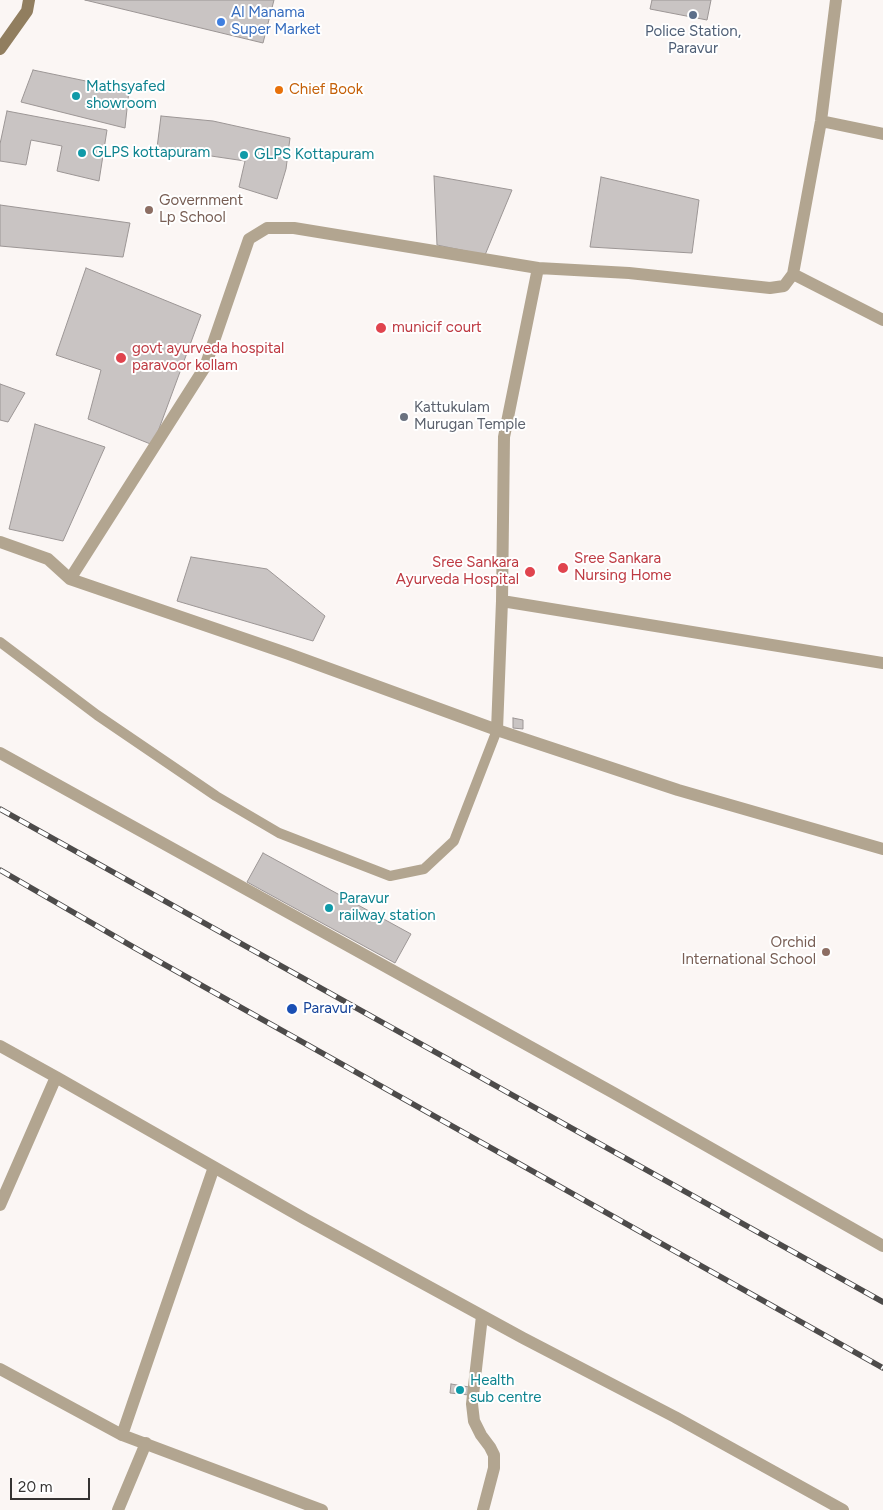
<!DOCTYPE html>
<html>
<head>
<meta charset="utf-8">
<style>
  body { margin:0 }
  #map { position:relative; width:883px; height:1510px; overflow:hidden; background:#fbf6f4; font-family:Figtree,sans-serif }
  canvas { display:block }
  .scale { position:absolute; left:10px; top:1478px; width:80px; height:22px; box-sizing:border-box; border:2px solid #353332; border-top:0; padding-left:6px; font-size:15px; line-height:18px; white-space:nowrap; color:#353332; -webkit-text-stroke:4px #fff; paint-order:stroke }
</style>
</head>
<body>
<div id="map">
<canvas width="883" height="1510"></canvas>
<div class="scale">20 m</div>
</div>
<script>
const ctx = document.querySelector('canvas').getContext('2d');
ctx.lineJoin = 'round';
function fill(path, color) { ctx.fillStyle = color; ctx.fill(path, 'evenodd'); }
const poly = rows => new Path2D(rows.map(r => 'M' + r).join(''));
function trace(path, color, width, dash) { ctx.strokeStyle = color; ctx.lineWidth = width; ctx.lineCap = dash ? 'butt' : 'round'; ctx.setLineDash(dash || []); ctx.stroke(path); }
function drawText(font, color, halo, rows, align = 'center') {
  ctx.font = font + ' Figtree,sans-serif'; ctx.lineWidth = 4; ctx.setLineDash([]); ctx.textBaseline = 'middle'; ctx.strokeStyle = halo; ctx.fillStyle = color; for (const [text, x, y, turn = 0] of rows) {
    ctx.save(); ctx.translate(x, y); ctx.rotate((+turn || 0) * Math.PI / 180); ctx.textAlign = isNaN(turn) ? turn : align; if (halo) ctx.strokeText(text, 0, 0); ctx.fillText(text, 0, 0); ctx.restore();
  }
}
const building = poly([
  [85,0,274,0,263,43,85,0],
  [652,0,711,0,707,20,650,9,652,0],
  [33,70,129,90,125,128,21,102,33,70],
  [7,111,107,130,99,181,57,171,62,146,31,140,26,165,0,161,0,144,7,111],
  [161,116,213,121,290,138,286,169,277,199,239,187,245,161,157,148,161,116],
  [434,176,512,190,485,255,437,245,434,176],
  [601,177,699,200,692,253,590,247,601,177],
  [0,205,130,223,123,257,0,246,0,205],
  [86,268,201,315,153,445,88,419,101,370,56,355,86,268],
  [0,384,25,393,8,422,0,420,0,384],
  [35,424,105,447,63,541,9,529,35,424],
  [191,557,267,569,325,616,313,641,177,601,191,557],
  [513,718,523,720,523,729,513,728,513,718],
  [263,853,411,934,395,963,247,882,263,853],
  [451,1384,469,1387,469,1395,450,1393,451,1384]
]);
fill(building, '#c9c4c3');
trace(building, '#9c9695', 1);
trace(poly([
  [0,642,97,715,216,796,279,833,390,876,424,869,454,841,497,730]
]), '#b2a590', 10);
trace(poly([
  [821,121,883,134],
  [793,274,883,320],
  [0,542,48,559,70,579,289,654,497,730,678,790,883,849],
  [70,579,205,367,249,239,267,228,294,228,538,268],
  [502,601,883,663],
  [497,730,502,601,504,437,538,268,629,273,770,288,784,286,793,274,821,121,836,0],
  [0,753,612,1092,883,1246],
  [0,1046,56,1077,0,1205],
  [56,1077,305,1219,523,1338,675,1417,843,1510],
  [482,1316,472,1404,474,1421,481,1435,490,1447,494,1455,494,1468,483,1510],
  [0,1369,122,1435,322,1510],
  [122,1435,214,1167],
  [118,1510,146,1443]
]), '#b2a590', 12);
trace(poly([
  [0,49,27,11,29,0]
]), '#917e5f', 12);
const rail = poly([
  [0,809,883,1302],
  [0,870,135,948,883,1368]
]);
trace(rail, '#4d4b4a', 5.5);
trace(rail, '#fff', 4, [11]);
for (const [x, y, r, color] of [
  [693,15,5,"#5c6f8a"],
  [221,22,5,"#3f7fe0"],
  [279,90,5,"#e8710a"],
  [76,96,5,"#0f9aa8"],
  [82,153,5,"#0f9aa8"],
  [244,155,5,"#0f9aa8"],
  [149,210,5,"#8d6e63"],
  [381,328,6,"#e0444e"],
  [121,358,6,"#e0444e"],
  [404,417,5,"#6b7280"],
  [563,568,6,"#e0444e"],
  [530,572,6,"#e0444e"],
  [329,908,5,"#0f9aa8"],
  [826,952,5,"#8d6e63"],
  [292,1009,6,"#1a4fb4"],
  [460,1390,5,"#0f9aa8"]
]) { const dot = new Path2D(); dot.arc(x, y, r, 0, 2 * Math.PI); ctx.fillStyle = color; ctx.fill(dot); trace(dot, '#fff', 2); }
drawText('15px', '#366cbe', '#fff', [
  ["Al Manama",231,13],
  ["Super Market",231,30]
], 'left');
drawText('15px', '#4e5e75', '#fff', [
  ["Police Station,",693,32],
  ["Paravur",693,49]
]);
drawText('15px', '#0d838f', '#fff', [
  ["Mathsyafed",86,87],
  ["showroom",86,104],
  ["GLPS kottapuram",92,153],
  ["GLPS Kottapuram",254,155],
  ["Paravur",339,899],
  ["railway station",339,916],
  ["Health",470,1381],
  ["sub centre",470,1398]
], 'left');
drawText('15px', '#c56008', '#fff', [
  ["Chief Book",289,90]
], 'left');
drawText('15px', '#785e54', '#fff', [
  ["Government",159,201],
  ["Lp School",159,218],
  ["Orchid",816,943,"right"],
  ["International School",816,960,"right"]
], 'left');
drawText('15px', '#be3a42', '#fff', [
  ["municif court",392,328],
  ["govt ayurveda hospital",132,349],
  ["paravoor kollam",132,366],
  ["Sree Sankara",574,559],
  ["Nursing Home",574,576],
  ["Sree Sankara",519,563,"right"],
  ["Ayurveda Hospital",519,580,"right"]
], 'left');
drawText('15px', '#5b616d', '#fff', [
  ["Kattukulam",414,408],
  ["Murugan Temple",414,425]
], 'left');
drawText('15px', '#164399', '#fff', [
  ["Paravur",303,1009]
], 'left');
</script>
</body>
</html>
